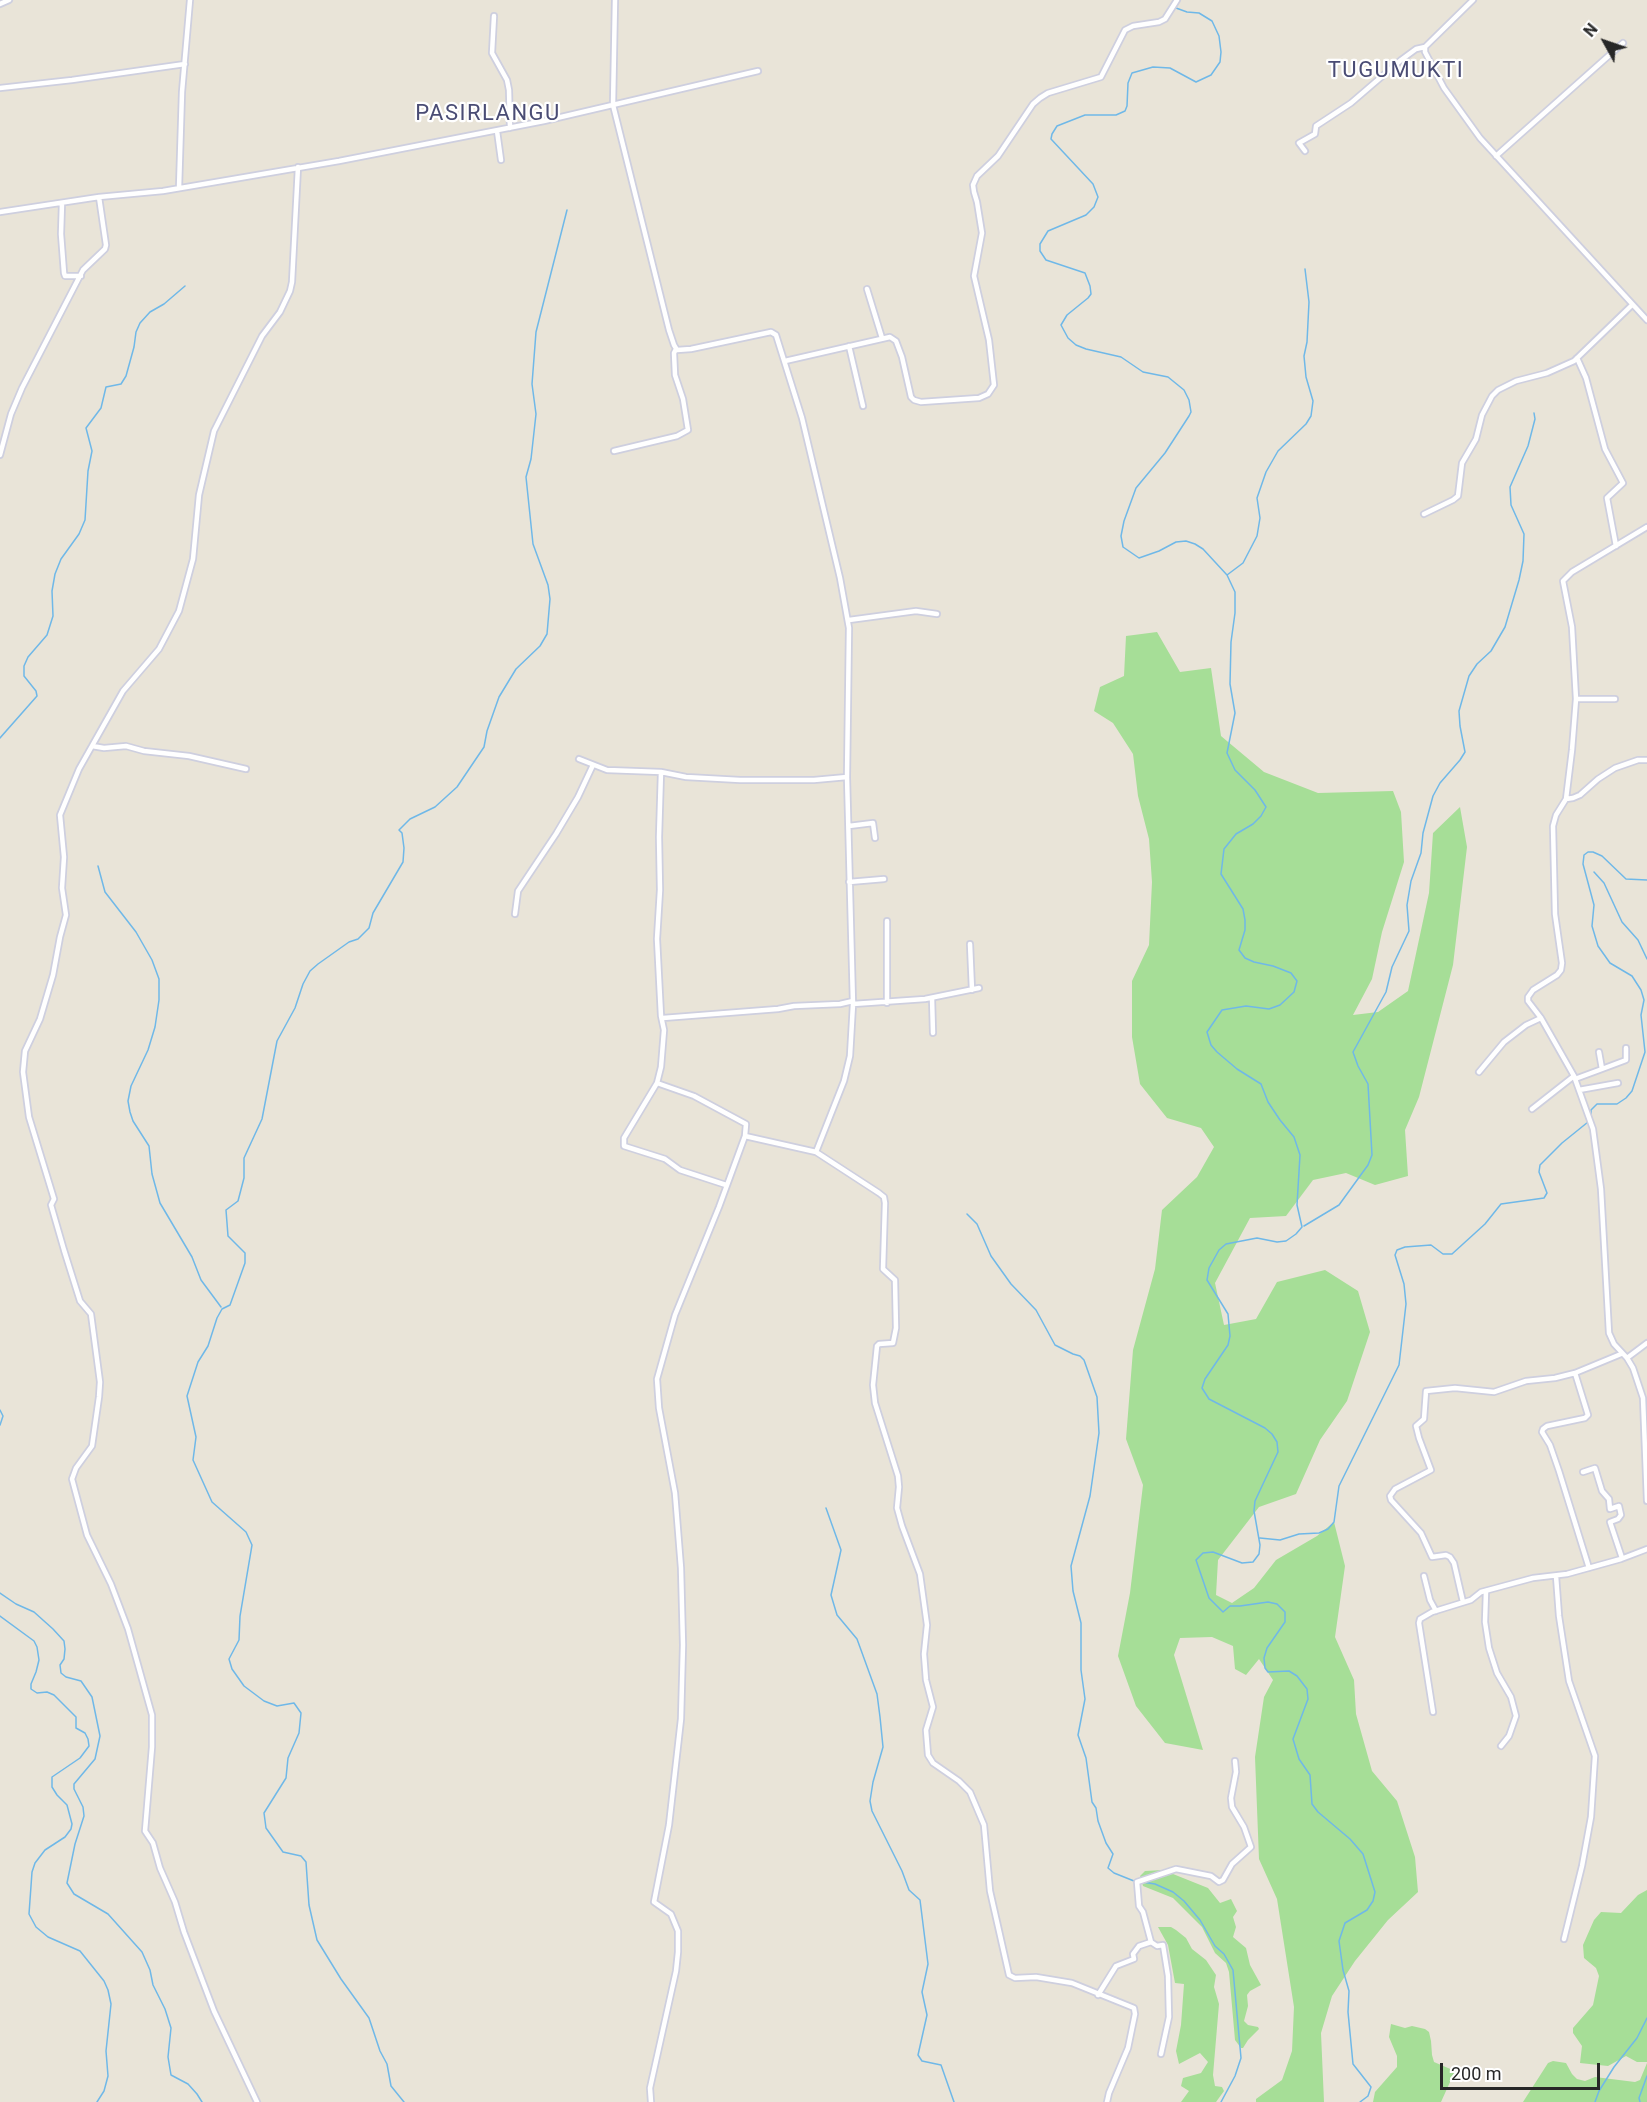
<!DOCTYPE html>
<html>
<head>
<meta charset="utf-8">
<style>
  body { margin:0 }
  #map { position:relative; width:1647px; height:2102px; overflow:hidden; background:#e9e4d8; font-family:Roboto,sans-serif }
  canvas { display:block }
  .north { position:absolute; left:1575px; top:12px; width:60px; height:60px; -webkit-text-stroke:4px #fff; paint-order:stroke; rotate:310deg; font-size:16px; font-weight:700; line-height:24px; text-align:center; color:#272727 }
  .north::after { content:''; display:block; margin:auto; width:21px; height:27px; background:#272727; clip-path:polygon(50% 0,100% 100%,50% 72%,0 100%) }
  .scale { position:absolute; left:1440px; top:2063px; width:160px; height:27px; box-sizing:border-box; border:3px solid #272727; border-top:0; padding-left:8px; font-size:18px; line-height:21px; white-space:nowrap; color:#272727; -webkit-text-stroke:4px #fff; paint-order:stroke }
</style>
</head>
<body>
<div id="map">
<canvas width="1647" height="2102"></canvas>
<div class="north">N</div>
<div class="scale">200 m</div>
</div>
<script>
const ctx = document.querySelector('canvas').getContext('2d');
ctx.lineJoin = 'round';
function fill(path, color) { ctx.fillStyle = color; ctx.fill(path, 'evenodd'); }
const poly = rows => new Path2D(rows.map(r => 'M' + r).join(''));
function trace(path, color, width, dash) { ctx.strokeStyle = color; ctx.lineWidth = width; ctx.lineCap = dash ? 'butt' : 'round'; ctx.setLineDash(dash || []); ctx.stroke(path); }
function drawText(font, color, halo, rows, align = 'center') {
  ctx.font = font + ' Roboto,sans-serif'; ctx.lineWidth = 4.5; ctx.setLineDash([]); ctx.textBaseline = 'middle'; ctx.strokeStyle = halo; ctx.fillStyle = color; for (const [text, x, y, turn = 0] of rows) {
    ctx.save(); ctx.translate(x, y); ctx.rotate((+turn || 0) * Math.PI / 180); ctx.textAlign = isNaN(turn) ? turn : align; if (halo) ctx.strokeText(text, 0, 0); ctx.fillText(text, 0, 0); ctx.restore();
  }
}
fill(poly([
  [1157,632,1180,672,1211,668,1221,736,1264,772,1318,793,1393,791,1401,812,1404,862,1382,932,1372,979,1353,1015,1378,1012,1408,991,1429,893,1433,833,1460,807,1467,847,1453,965,1419,1097,1405,1130,1408,1176,1375,1185,1346,1173,1313,1180,1286,1216,1250,1218,1215,1283,1224,1325,1256,1319,1277,1282,1325,1270,1358,1291,1370,1332,1347,1401,1320,1440,1296,1494,1259,1507,1218,1560,1216,1595,1232,1603,1254,1588,1276,1560,1317,1536,1334,1522,1345,1566,1335,1637,1354,1680,1356,1714,1372,1771,1397,1801,1415,1857,1418,1892,1388,1920,1355,1961,1332,1996,1321,2033,1324,2102,1256,2102,1256,2099,1282,2080,1292,2051,1294,2007,1277,1899,1259,1859,1255,1757,1264,1697,1273,1680,1259,1659,1246,1675,1235,1669,1233,1646,1212,1637,1180,1638,1174,1655,1203,1750,1165,1743,1136,1706,1118,1656,1130,1593,1143,1485,1126,1439,1133,1350,1155,1269,1162,1210,1197,1177,1214,1147,1201,1128,1167,1118,1140,1084,1132,1037,1132,981,1149,945,1152,882,1149,839,1138,796,1133,754,1113,723,1094,711,1100,687,1124,676,1126,636],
  [1163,1870,1208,1888,1220,1903,1231,1899,1237,1911,1233,1917,1236,1927,1233,1937,1246,1948,1250,1965,1261,1985,1250,1991,1247,1995,1248,2006,1244,2021,1248,2025,1258,2027,1259,2029,1248,2040,1243,2048,1241,2048,1235,2040,1229,1972,1226,1963,1215,1953,1202,1927,1173,1898,1143,1886,1140,1876,1145,1871],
  [1647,1890,1647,2062,1637,2062,1626,2056,1608,2066,1580,2063,1582,2046,1573,2033,1573,2028,1593,2005,1599,1976,1596,1968,1584,1958,1583,1945,1594,1920,1601,1912,1621,1913,1638,1895],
  [1158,1927,1171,1927,1176,1930,1186,1938,1192,1949,1206,1960,1216,1975,1214,1987,1219,2004,1213,2075,1215,2086,1222,2087,1224,2091,1216,2102,1181,2102,1189,2091,1181,2086,1183,2078,1201,2073,1208,2062,1200,2053,1179,2064,1176,2051,1181,2025,1184,1984,1175,1983,1168,1945],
  [1391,2024,1405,2028,1412,2026,1425,2029,1429,2032,1431,2041,1432,2055,1434,2062,1455,2071,1441,2102,1373,2102,1375,2092,1397,2067,1397,2056,1389,2037],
  [1553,2061,1566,2063,1572,2074,1577,2079,1585,2081,1595,2077,1635,2082,1640,2080,1647,2063,1647,2102,1523,2102,1548,2063]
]), '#a6de97');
trace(poly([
  [1176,8,1187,12,1199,13,1212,21,1219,36,1221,52,1220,62,1211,75,1196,82,1170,68,1153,67,1132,73,1128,83,1127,106,1125,111,1116,115,1085,115,1057,126,1052,134,1051,139,1093,184,1098,197,1094,207,1086,215,1048,231,1040,244,1040,251,1046,260,1085,273,1090,286,1091,294,1088,298,1067,315,1061,325,1068,338,1076,345,1086,349,1121,357,1143,372,1168,377,1184,390,1189,400,1191,412,1189,416,1165,453,1136,488,1124,521,1121,536,1123,547,1139,558,1159,551,1176,542,1186,541,1195,544,1203,549,1227,575,1235,592,1235,613,1231,642,1230,684,1235,713,1227,753,1235,770,1255,790,1266,807,1261,816,1253,824,1236,834,1224,849,1221,874,1243,909,1245,920,1245,930,1239,950,1245,958,1254,962,1273,966,1291,973,1297,981,1294,992,1280,1005,1269,1009,1246,1006,1222,1010,1207,1032,1211,1045,1217,1052,1237,1069,1261,1084,1268,1102,1280,1120,1294,1137,1300,1155,1297,1205,1302,1227,1296,1234,1286,1241,1277,1242,1257,1238,1226,1244,1219,1250,1209,1268,1207,1280,1228,1314,1230,1336,1228,1345,1205,1379,1202,1388,1209,1399,1265,1428,1272,1434,1277,1442,1278,1452,1255,1501,1254,1511,1260,1545,1259,1554,1253,1562,1242,1563,1213,1552,1203,1553,1196,1560,1209,1598,1223,1612,1230,1606,1240,1606,1268,1602,1277,1604,1285,1612,1285,1622,1267,1648,1264,1658,1265,1668,1268,1672,1289,1671,1297,1676,1307,1689,1308,1699,1293,1739,1299,1759,1310,1775,1312,1804,1318,1812,1350,1839,1363,1854,1375,1892,1373,1901,1367,1910,1345,1923,1339,1941,1343,1970,1349,1991,1348,2012,1353,2064,1371,2087,1368,2096,1360,2102],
  [1227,575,1243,563,1257,536,1260,518,1257,498,1266,472,1278,451,1306,424,1311,416,1313,401,1306,377,1304,356,1307,342,1309,302,1305,269],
  [0,738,37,696,36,691,24,676,24,666,28,657,47,635,53,616,52,591,55,574,61,559,79,534,85,520,88,471,92,451,86,428,101,408,106,387,121,384,126,376,134,347,136,332,140,323,150,312,164,304,185,286],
  [98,866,105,892,136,932,152,960,159,979,159,1000,155,1027,148,1050,131,1086,128,1101,130,1112,133,1121,149,1146,152,1174,160,1203,192,1257,201,1280,221,1307],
  [1594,872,1604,883,1622,922,1638,940,1647,959],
  [1591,1119,1591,1110,1597,1104,1617,1104,1626,1098,1632,1091,1645,1052,1641,1015,1644,1000,1641,990,1632,976,1610,963,1598,946,1592,926,1594,905,1583,864,1584,855,1588,852,1593,852,1602,856,1626,879,1647,880],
  [967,1214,977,1224,991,1256,1011,1284,1036,1310,1055,1345,1073,1354,1080,1356,1084,1360,1097,1397,1099,1433,1090,1496,1071,1566,1073,1591,1081,1623,1081,1670,1085,1699,1078,1735,1086,1758,1092,1802,1096,1808,1098,1821,1106,1843,1113,1854,1108,1868,1114,1873,1134,1881],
  [1304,1226,1339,1205,1368,1165,1372,1155,1368,1084,1358,1066,1353,1052,1386,992,1392,967,1409,931,1407,905,1411,881,1421,853,1423,833,1433,796,1440,783,1460,760,1465,752,1460,726,1459,711,1469,676,1477,664,1491,651,1505,627,1519,580,1523,561,1524,534,1511,505,1510,487,1528,446,1535,419,1534,413],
  [0,1410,3,1416,0,1425],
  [826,1508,841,1550,831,1595,837,1615,857,1639,877,1694,880,1717,883,1747,873,1782,870,1801,872,1811,902,1871,909,1890,920,1900,928,1964,922,1992,927,2015,918,2055,922,2061,941,2065,954,2102],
  [1260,1538,1280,1540,1299,1534,1319,1533,1328,1529,1334,1522,1339,1486,1399,1365,1406,1304,1404,1284,1395,1255,1397,1250,1405,1247,1431,1245,1443,1254,1452,1254,1485,1224,1501,1204,1544,1198,1547,1193,1539,1172,1540,1165,1562,1143,1588,1122],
  [0,1593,16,1604,34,1612,53,1629,64,1641,65,1649,64,1659,60,1665,61,1673,66,1677,81,1681,92,1697,100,1736,95,1759,74,1784,74,1789,83,1807,84,1816,75,1844,67,1883,74,1894,108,1914,142,1952,150,1970,153,1985,165,2009,171,2028,168,2057,171,2075,188,2084,197,2094,202,2102],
  [0,1616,34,1641,37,1647,39,1660,36,1672,31,1684,31,1689,37,1693,47,1692,54,1695,76,1717,76,1728,85,1733,88,1739,89,1746,80,1758,52,1777,52,1787,57,1795,67,1805,72,1824,71,1829,65,1837,45,1850,35,1863,32,1872,29,1914,36,1927,48,1937,80,1951,104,1981,108,1990,111,2004,106,2051,108,2076,104,2091,97,2102],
  [1142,1882,1155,1884,1173,1892,1184,1901,1200,1920,1215,1946,1224,1954,1233,1970,1241,2058,1235,2076,1221,2102],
  [404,2102,391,2086,387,2064,380,2051,369,2018,341,1979,317,1940,309,1905,306,1862,301,1856,283,1852,266,1828,264,1813,286,1778,288,1758,299,1733,301,1713,294,1703,277,1706,264,1701,244,1686,232,1669,229,1659,239,1640,240,1616,252,1545,246,1532,212,1502,193,1460,196,1437,187,1396,198,1362,208,1346,217,1318,222,1309,230,1305,245,1263,245,1253,228,1236,226,1210,238,1201,244,1178,244,1158,262,1119,277,1041,295,1008,303,984,310,971,318,964,349,942,358,939,369,928,373,913,403,862,404,848,402,833,399,830,410,819,435,807,457,787,484,747,487,731,499,697,516,669,540,646,547,634,550,599,548,585,533,544,526,477,531,459,536,414,532,384,536,332,567,210],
  [1595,2102,1599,2091,1614,2067,1637,2038,1647,2018],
  [1640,2102,1639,2098,1647,2076]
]), '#6fb8e8', 1.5);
const minor = poly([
  [615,0,613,105,669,330,674,345,677,350,691,349,771,332,776,335,802,418,840,578,849,628,847,777,853,1004,850,1056,844,1081,816,1152,745,1136,719,1207,675,1315,657,1379,659,1408,675,1493,681,1568,683,1645,681,1719,669,1825,654,1902,671,1914,678,1931,678,1952,676,1971,650,2088,651,2102],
  [1473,0,1425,47,1425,52,1444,88,1480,138,1647,320],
  [0,4,9,0],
  [494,16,492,53,507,80,509,90,510,128],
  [0,88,72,80,185,64],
  [497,131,501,160],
  [1305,151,1299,143,1315,134,1316,126,1351,103,1401,60,1416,49,1425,47],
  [1496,156,1623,43],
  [179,188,182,92,190,0],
  [62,203,61,234,64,273,65,276,81,276],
  [0,212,99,197,163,191,339,161,544,121,758,71],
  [867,289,882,338],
  [849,346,863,406],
  [1577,358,1586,378,1605,449,1623,483,1607,498,1616,546],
  [785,361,890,337,896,341,902,357,911,397,914,400,921,402,979,398,988,394,994,385,989,340,974,276,982,233,977,202,974,192,973,185,977,176,998,156,1033,104,1040,98,1048,93,1101,77,1125,30,1133,26,1159,22,1165,19,1177,0],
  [614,451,677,436,688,430,683,399,675,375,674,353,676,349],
  [0,455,11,414,22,388,83,270,105,249,106,245,99,197],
  [1424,514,1453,500,1458,496,1462,463,1476,439,1482,415,1492,396,1498,390,1516,381,1547,373,1574,361,1632,305],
  [1647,527,1572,572,1563,581,1572,627,1576,699,1572,750,1566,799,1556,815,1553,826,1555,914,1562,963,1561,970,1557,975,1533,990,1528,997,1528,1001,1541,1018,1574,1076,1593,1129,1601,1189,1609,1333,1614,1344,1627,1358,1633,1368,1643,1398,1647,1501],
  [849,620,916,611,937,614],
  [1576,699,1615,699],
  [92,746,104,748,126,746,144,751,189,756,246,769],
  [579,759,607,770,661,772,659,837,660,890,657,939,661,1016,664,1030,661,1067,657,1083,624,1138,624,1146,665,1159,680,1170,726,1185],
  [661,772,686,777,740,780,814,780,847,777],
  [1566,799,1573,798,1580,795,1598,779,1615,768,1638,760,1647,760],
  [849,826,873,823,875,838],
  [849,882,884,879],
  [515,914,518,891,556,834,578,797,593,765],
  [970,944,972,990],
  [932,998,933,1033],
  [887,1003,887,921],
  [853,1004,925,999,979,988],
  [663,1018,778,1009,794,1006,840,1004,853,1001],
  [1602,1069,1626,1060,1626,1048],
  [1479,1072,1504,1042,1526,1025,1541,1018],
  [1575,1079,1602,1069,1599,1052],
  [657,1083,694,1096,746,1124,745,1136],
  [1579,1090,1618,1083],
  [1532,1109,1574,1076],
  [816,1152,879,1193,884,1197,885,1203,883,1269,895,1280,896,1328,893,1343,879,1344,877,1346,873,1385,875,1403,898,1476,899,1487,897,1508,902,1526,920,1574,927,1625,924,1654,926,1680,933,1707,926,1730,928,1755,933,1763,959,1781,970,1792,984,1825,990,1891,1009,1975,1015,1978,1036,1977,1072,1983,1134,2008,1135,2014,1128,2048,1109,2093,1107,2102],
  [1627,1358,1647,1343],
  [1575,1373,1588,1415,1585,1418,1547,1426,1543,1429,1542,1432,1550,1445,1559,1471,1589,1568],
  [1583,1472,1595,1468,1602,1491,1609,1499,1610,1509,1619,1506,1621,1515,1618,1519,1610,1522,1622,1558],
  [1424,1576,1430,1600,1436,1611],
  [1556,1576,1559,1616,1569,1681,1595,1756,1591,1817,1582,1866,1564,1939],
  [1486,1591,1485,1622,1489,1648,1497,1673,1511,1697,1516,1716,1509,1736,1501,1746],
  [1463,1602,1454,1563,1450,1557,1446,1555,1432,1557,1421,1533,1391,1500,1390,1496,1395,1489,1431,1470,1419,1438,1416,1426,1424,1419,1426,1391,1455,1388,1494,1392,1526,1381,1555,1378,1575,1373,1621,1354],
  [1433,1712,1419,1623,1420,1619,1432,1612,1471,1600,1481,1592,1533,1578,1567,1574,1621,1559,1647,1549],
  [1151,1942,1143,1912,1139,1906,1137,1882,1176,1869,1211,1876,1219,1882,1223,1880,1232,1864,1251,1847,1244,1827,1232,1807,1231,1798,1236,1772,1235,1761],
  [1098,1995,1116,1966,1134,1959,1133,1954,1139,1946,1151,1942,1157,1946,1163,1945,1168,1976,1169,2017,1161,2054],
  [257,2102,214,2011,184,1932,175,1902,160,1868,153,1843,145,1831,152,1747,152,1715,128,1629,111,1584,87,1535,72,1479,76,1468,92,1446,99,1397,100,1382,91,1314,80,1301,64,1250,51,1205,54,1199,29,1117,23,1072,25,1051,40,1019,53,975,60,937,66,915,62,888,64,857,60,815,79,769,123,691,159,649,179,611,193,559,199,495,214,431,262,336,280,312,290,291,292,282,298,167]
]);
trace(minor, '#cecfdf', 8);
trace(minor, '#fff', 4.5);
ctx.letterSpacing = '1.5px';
drawText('22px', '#4a4c74', '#fff', [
  ["TUGUMUKTI",1396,71],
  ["PASIRLANGU",488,114]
]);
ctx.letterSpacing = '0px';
</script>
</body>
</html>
